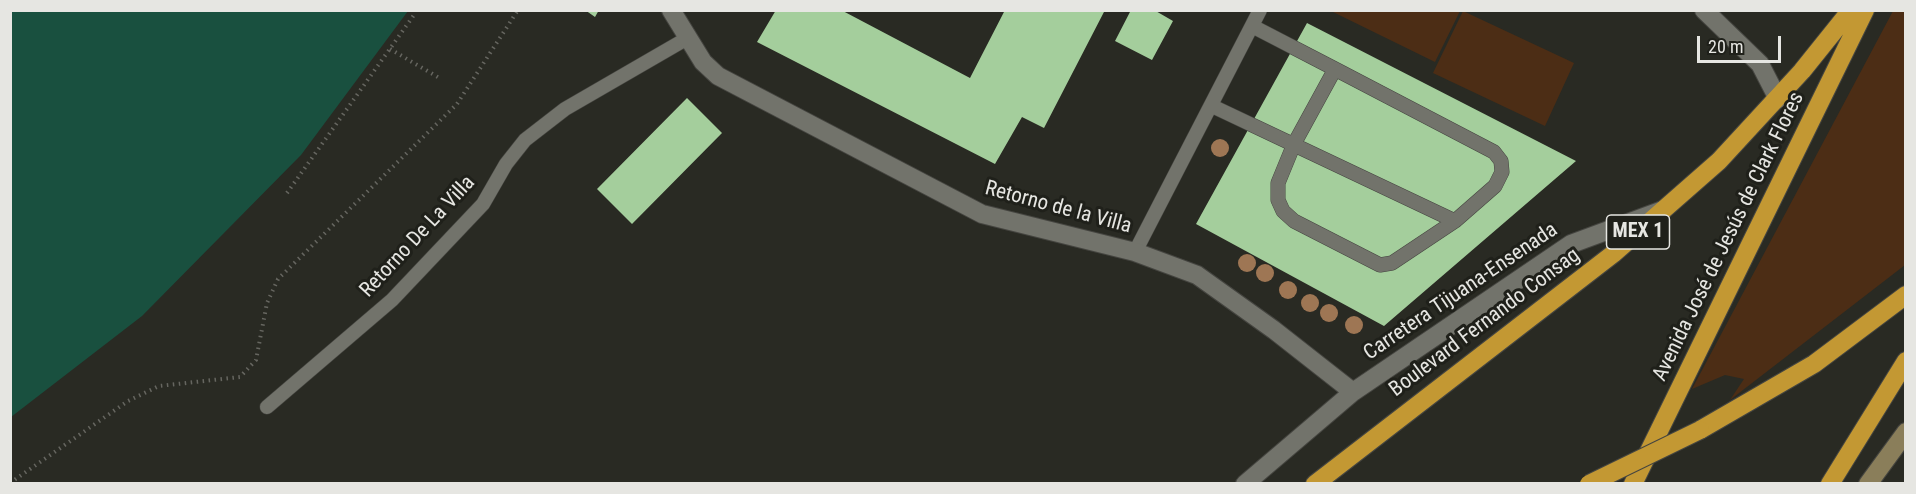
<!DOCTYPE html>
<html>
<head>
<meta charset="utf-8">
<style>
  body { margin:0 }
  #map { position:relative; width:1916px; height:494px; overflow:hidden; background:#292a23; font-family:"Roboto Condensed",sans-serif }
  canvas { display:block }
  .frame { position:absolute; inset:0; border:12px solid #e6e6e2; pointer-events:none }
  .scale { position:absolute; left:1697px; top:36px; width:84px; height:27px; box-sizing:border-box; border:3px solid #e6e6e2; border-top:0; padding-left:8px; font-size:18px; line-height:21px; white-space:nowrap; color:#e6e6e2; -webkit-text-stroke:4px #1f201a; paint-order:stroke }
</style>
</head>
<body>
<div id="map">
<canvas width="1916" height="494"></canvas>
<div class="frame"></div>
<div class="scale">20 m</div>
</div>
<script>
const ctx = document.querySelector('canvas').getContext('2d');
ctx.lineJoin = 'round';
function fill(path, color) { ctx.fillStyle = color; ctx.fill(path, 'evenodd'); }
const poly = rows => new Path2D(rows.map(r => 'M' + r).join(''));
function trace(path, color, width, dash) { ctx.strokeStyle = color; ctx.lineWidth = width; ctx.lineCap = dash ? 'butt' : 'round'; ctx.setLineDash(dash || []); ctx.stroke(path); }
function drawText(font, color, halo, rows, align = 'center') {
  ctx.font = font + ' "Roboto Condensed",sans-serif'; ctx.lineWidth = 6; ctx.setLineDash([]); ctx.textBaseline = 'middle'; ctx.strokeStyle = halo; ctx.fillStyle = color; for (const [text, x, y, turn = 0] of rows) {
    ctx.save(); ctx.translate(x, y); ctx.rotate((+turn || 0) * Math.PI / 180); ctx.textAlign = isNaN(turn) ? turn : align; if (halo) ctx.strokeText(text, 0, 0); ctx.fillText(text, 0, 0); ctx.restore();
  }
}
fill(poly([
  [1331,11,1460,11,1435,62],
  [1463,11,1574,63,1545,126,1433,73],
  [1893,11,1906,11,1905,265,1730,400,1744,379,1725,375,1692,389]
]), '#4c2d15');
fill(poly([
  [11,10,408,11,301,155,142,316,11,417]
]), '#19503f');
fill(poly([
  [585,10,599,10,595,17],
  [776,10,841,10,970,78,1005,10,1105,10,1044,128,1022,117,995,164,757,42],
  [1131,10,1154,10,1173,21,1152,60,1115,41],
  [1307,23,1576,161,1384,326,1196,224],
  [687,98,722,133,632,224,597,189]
]), '#a4ce9c');
const lane = poly([
  [1252,26,1335,69],
  [1335,69,1494,152,1501,161,1502,172,1495,186,1455,221,1392,263,1380,265,1294,221,1283,211,1278,200,1278,183,1294,144,1335,69],
  [1212,106,1455,221],
  [1135,252,1260,10],
  [267,407,392,300,483,204,506,164,525,140,565,109,686,39]
]);
const street = poly([
  [671,10,703,62,718,76,982,214,1135,252,1197,275,1274,330,1353,392],
  [1704,10,1760,64,1778,99],
  [1245,484,1353,392,1571,244,1663,210]
]);
const secondary = poly([
  [1868,484,1906,432]
]);
const highway = poly([
  [1700,430,1814,364,1906,295],
  [1315,484,1613,254,1719,161,1802,71,1851,10],
  [1633,484,1865,10],
  [1830,484,1906,361]
]);
trace(lane, '#454540', 15);
trace(street, '#454540', 20);
trace(secondary, '#454540', 20);
trace(highway, '#454540', 20);
trace(poly([
  [390,49,441,79],
  [287,193,414,15],
  [10,483,128,401,159,386,240,377,256,360,267,303,278,279,457,104,518,10]
]), '#666660', 4, [1.5, 4.5]);
trace(lane, '#72736b', 14);
trace(street, '#72736b', 18);
trace(secondary, '#8a7e5a', 18);
trace(highway, '#c39833', 18);
const highwayBridge = poly([
  [1589,484,1700,430]
]);
trace(highwayBridge, '#454540', 20, []);
trace(highwayBridge, '#c39833', 18);
ctx.fillStyle = '#9e7654';
for (const [x, y] of [
  [1220,148],
  [1247,263],
  [1265,273],
  [1288,290],
  [1310,303],
  [1329,313],
  [1354,325]
]) { ctx.beginPath(); ctx.arc(x, y, 9, 0, 2 * Math.PI); ctx.fill(); }
for (const [x, y, w] of [
  [1638,232,63]
]) { const box = new Path2D(); box.roundRect(x - w / 2, y - 17, w, 34, 4.5); ctx.fillStyle = '#1f201a'; ctx.fill(box); trace(box, '#e6e6e2', 1.5); }
drawText('bold 20px', '#e6e6e2', null, [
  ["MEX 1",1638,232]
]);
drawText('21px', '#e6e6e2', '#1f201a', [
  ["Retorno de la Villa",1058,208,15],
  ["Retorno De La Villa",418,237,-47],
  ["Avenida José de Jesús de Clark Flores",1729,237,-64],
  ["Carretera Tijuana-Ensenada",1461,292,-34],
  ["Boulevard Fernando Consag",1485,323,-37]
]);
</script>
</body>
</html>
